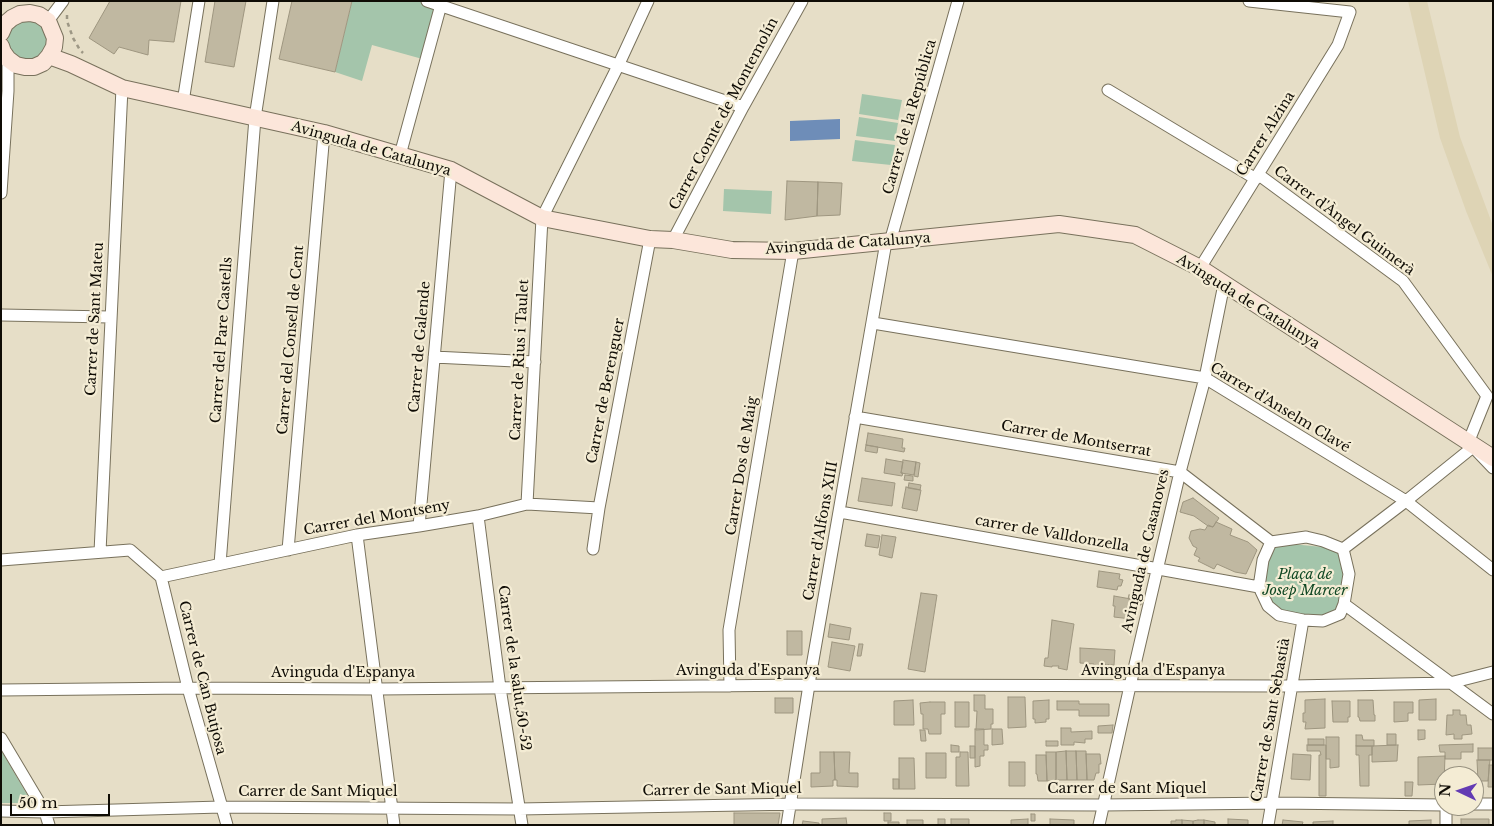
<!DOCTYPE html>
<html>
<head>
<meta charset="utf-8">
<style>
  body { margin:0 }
  #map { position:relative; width:1494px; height:826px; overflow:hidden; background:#e6dec7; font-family:"Libre Baskerville",serif }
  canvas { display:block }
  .frame { position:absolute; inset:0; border:2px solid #0f0c05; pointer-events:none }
  .north { position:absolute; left:1434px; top:766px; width:50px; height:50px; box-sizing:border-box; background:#f4ecd4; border:1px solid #989281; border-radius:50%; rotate:273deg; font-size:14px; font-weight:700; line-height:20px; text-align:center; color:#0f0c05 }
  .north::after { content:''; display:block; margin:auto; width:18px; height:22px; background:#633bb3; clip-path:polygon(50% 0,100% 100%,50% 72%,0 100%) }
  .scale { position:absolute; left:10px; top:794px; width:100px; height:22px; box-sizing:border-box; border:2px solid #0f0c05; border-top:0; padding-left:6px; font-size:15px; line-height:18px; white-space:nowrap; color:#0f0c05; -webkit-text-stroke:4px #f4ecd4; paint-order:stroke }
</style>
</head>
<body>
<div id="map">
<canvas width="1494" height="826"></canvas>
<div class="frame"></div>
<div class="north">N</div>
<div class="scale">50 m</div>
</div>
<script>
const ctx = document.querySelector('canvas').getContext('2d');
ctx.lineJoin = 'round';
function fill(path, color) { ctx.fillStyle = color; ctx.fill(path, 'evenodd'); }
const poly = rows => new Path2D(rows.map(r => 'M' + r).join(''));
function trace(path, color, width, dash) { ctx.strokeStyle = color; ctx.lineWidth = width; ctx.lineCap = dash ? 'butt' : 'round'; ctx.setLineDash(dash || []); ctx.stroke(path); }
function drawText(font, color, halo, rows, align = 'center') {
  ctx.font = font + ' "Libre Baskerville",serif'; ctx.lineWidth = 4.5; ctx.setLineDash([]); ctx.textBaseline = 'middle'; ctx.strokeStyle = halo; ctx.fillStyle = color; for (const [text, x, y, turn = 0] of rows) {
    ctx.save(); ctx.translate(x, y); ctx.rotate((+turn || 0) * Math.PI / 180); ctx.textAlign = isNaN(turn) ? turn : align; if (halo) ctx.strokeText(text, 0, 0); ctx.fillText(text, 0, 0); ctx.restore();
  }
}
fill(poly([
  [1408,1,1427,1,1460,137,1493,226,1493,277,1466,211,1440,138]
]), '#ded4b5');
fill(poly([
  [352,1,427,1,441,6,426,60,372,45,362,81,335,72],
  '8 40a20 20 0 1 1 40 0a20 20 0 1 1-40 0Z',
  [862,94,902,100,898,120,859,114],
  [859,117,898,123,895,141,856,136],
  [855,140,895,145,891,165,852,161],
  [724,189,772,191,771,214,723,211],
  [1271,542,1343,549,1344,604,1323,621,1279,615,1259,587],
  [1,750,32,803,1,803]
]), '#a4c5ab');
fill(poly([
  [840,119,840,139,790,141,790,121]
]), '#6e8db8');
const building = poly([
  [110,1,181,1,174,42,149,40,148,55,119,47,114,54,89,38,110,1],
  [215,1,246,1,234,67,205,62,215,1],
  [292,1,352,1,335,72,279,59,292,1],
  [787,181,818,182,817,216,785,220,787,181],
  [818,182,842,183,840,215,817,216,818,182],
  [868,433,903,439,902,448,905,448,904,452,866,445,868,433],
  [866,445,878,447,877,453,865,451,866,445],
  [886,459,903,462,901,473,903,473,902,476,884,473,886,459],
  [903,460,916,462,914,475,901,473,903,460],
  [916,462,920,463,918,477,914,476,916,462],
  [905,475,913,476,913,481,904,480,905,475],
  [862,478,895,483,892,506,858,501,862,478],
  [909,483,921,485,920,490,908,488,909,483],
  [906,487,921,490,917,511,902,508,906,487],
  [1193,498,1219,518,1213,527,1208,526,1194,516,1180,512,1183,502,1193,498],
  [1216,522,1232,529,1230,535,1248,542,1257,550,1246,574,1235,572,1217,564,1214,569,1198,561,1200,558,1194,555,1197,548,1193,546,1189,538,1191,531,1200,529,1205,530,1208,525,1213,527,1216,522],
  [867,534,880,536,878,548,865,546,867,534],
  [882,535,896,537,892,558,879,555,882,535],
  [1099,571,1120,574,1119,579,1123,580,1121,586,1118,586,1117,590,1097,587,1099,571],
  [921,593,937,595,925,672,908,669,921,593],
  [1129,595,1142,597,1141,605,1130,603,1131,599,1128,599,1129,595],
  [1114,596,1131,599,1129,610,1132,610,1131,619,1114,617,1115,606,1113,606,1114,596],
  [1052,620,1074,624,1067,670,1058,668,1059,666,1052,666,1052,667,1044,666,1045,658,1048,658,1052,620],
  [830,624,851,628,849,640,828,637,830,624],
  [787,631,802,631,802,655,787,655,787,631],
  [832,642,855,646,850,671,828,667,832,642],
  [859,644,863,644,861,656,857,656,859,644],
  [1080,648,1115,650,1114,665,1099,664,1098,667,1094,666,1094,664,1080,663,1080,648],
  [974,695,985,695,985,709,993,709,993,724,991,724,991,729,976,730,977,711,974,711,974,695],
  [1008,697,1025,697,1026,727,1008,728,1008,697],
  [775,698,793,698,793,713,775,713,775,698],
  [1325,699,1325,728,1305,729,1306,722,1303,722,1303,713,1305,713,1305,700,1325,699],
  [1436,699,1436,720,1419,720,1419,700,1436,699],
  [913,700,914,725,894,725,894,701,913,700],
  [1049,700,1049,719,1046,719,1046,722,1035,723,1035,719,1033,719,1033,701,1049,700],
  [1358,700,1373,700,1374,715,1375,715,1375,721,1360,721,1359,717,1358,717,1358,700],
  [1057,701,1079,701,1079,704,1109,704,1109,716,1079,716,1079,710,1057,710,1057,701],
  [1332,701,1350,701,1350,717,1348,717,1348,722,1333,722,1332,701],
  [930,702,945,702,945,714,941,714,941,734,929,734,928,729,923,729,923,714,921,714,920,703,930,702],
  [955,702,969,702,969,727,955,727,955,702],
  [1394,702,1413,702,1413,713,1408,713,1408,721,1394,722,1394,702],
  [1453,710,1460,710,1460,715,1466,715,1467,725,1471,725,1472,734,1462,735,1462,739,1454,739,1454,734,1446,735,1447,715,1453,715,1453,710],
  [1113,725,1112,733,1098,733,1098,726,1113,725],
  [1061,728,1071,728,1071,732,1092,731,1092,739,1085,739,1085,743,1074,742,1074,745,1061,745,1061,728],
  [975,729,984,729,984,745,988,745,988,750,984,750,984,756,980,756,980,766,975,767,975,729],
  [992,729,1002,729,1003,744,992,745,992,729],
  [920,730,925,730,926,741,921,741,920,730],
  [1418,730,1425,730,1425,739,1418,740,1418,730],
  [1387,734,1396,734,1396,745,1387,745,1387,734],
  [1356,735,1362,735,1363,740,1374,740,1374,746,1356,746,1356,735],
  [1326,737,1339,737,1339,767,1330,768,1330,759,1326,759,1326,737],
  [1308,739,1324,739,1324,745,1308,745,1308,739],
  [1046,741,1058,741,1058,746,1046,746,1046,741],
  [1473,744,1473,752,1461,752,1461,759,1445,759,1445,752,1440,752,1439,745,1473,744],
  [951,745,959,746,959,752,951,752,951,745],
  [1307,745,1326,745,1326,796,1319,796,1319,755,1321,755,1320,751,1307,751,1307,745],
  [1398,745,1397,761,1372,762,1372,746,1398,745],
  [970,746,975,746,975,758,970,758,970,746],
  [1356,746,1372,746,1372,755,1369,755,1369,786,1360,786,1359,755,1356,755,1356,746],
  [1478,748,1493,748,1493,760,1478,760,1478,748],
  [1066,751,1067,780,1056,780,1056,752,1066,751],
  [1066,751,1076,751,1077,780,1067,780,1066,751],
  [1076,751,1086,751,1087,780,1077,780,1076,751],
  [820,752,834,752,835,780,833,780,833,786,811,787,811,773,820,773,820,752],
  [834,752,850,752,849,773,858,773,858,787,837,786,837,780,835,780,834,752],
  [960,752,968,752,969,786,956,786,956,757,960,757,960,752],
  [1046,752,1056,752,1056,780,1047,781,1046,752],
  [926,753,946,753,946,778,926,778,926,753],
  [1086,754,1100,754,1101,764,1099,764,1099,773,1096,773,1094,780,1087,780,1086,754],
  [1293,754,1311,755,1310,780,1291,779,1293,754],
  [1036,755,1046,755,1047,781,1038,781,1037,774,1036,774,1036,755],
  [1445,756,1444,784,1418,785,1418,757,1445,756],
  [899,758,914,758,915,789,899,789,899,758],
  [1477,760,1490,760,1488,781,1478,781,1477,760],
  [1009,762,1025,762,1025,786,1009,786,1009,762],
  [1489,765,1493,765,1493,787,1488,787,1489,765],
  [893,779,899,779,899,789,893,789,893,779],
  [1405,782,1413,782,1412,796,1405,796,1405,782],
  [734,813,780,813,778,825,734,825,734,813],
  [884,813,891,813,891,821,884,821,884,813],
  [1031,814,1035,814,1035,821,1031,821,1031,814],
  [846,818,847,825,822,825,822,819,846,818],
  [938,819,945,819,945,825,938,825,938,819],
  [951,819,969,819,969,825,951,825,951,819],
  [1028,819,1028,825,1011,825,1011,820,1028,819],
  [1050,819,1074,820,1074,825,1050,825,1050,819],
  [1228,819,1248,820,1248,824,1249,825,1228,825,1228,819],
  [1461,819,1489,819,1489,825,1461,825,1461,819],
  [907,820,923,820,923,825,907,825,907,820],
  [1176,820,1182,820,1182,825,1171,825,1171,821,1176,821,1176,820],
  [1182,820,1193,821,1193,825,1182,825,1182,820],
  [1198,820,1204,820,1204,825,1193,825,1193,821,1198,820],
  [1204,820,1215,822,1215,825,1204,825,1204,820],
  [1283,820,1303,822,1302,825,1282,825,1283,820],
  [1431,820,1431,825,1409,825,1409,821,1431,820],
  [803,821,819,823,819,825,802,825,803,821],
  [1333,821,1333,825,1313,825,1313,822,1333,821],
  [888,822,899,822,899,825,888,825,888,822]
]);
fill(building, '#c0b8a1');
trace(building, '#9e9680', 1);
const street = poly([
  [427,1,743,107],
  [48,21,63,1],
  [1108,90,1256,179],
  [183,102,199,1],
  [400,155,442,1],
  [1259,175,1403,281,1487,396,1468,443],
  [1,193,8,91,8,59],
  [673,240,743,107,802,1],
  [890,242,958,1],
  [1200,268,1338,45,1350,12,1249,1],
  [1,315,110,317],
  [873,323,1205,378,1406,501,1493,570],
  [434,357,535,362],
  [855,417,1180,472,1271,542],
  [527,504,542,218,618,66,648,1],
  [840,512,1259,587],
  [478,516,500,688,522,825],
  [419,526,451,170],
  [357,535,394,825],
  [1306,537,1323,541,1343,549,1349,574,1344,604,1340,614,1323,621,1303,620,1279,615,1268,606,1259,587,1263,560,1271,542,1306,537],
  [593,549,599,508,650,239],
  [1343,549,1406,501,1473,447,1493,468],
  [288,550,324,133],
  [100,552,122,88],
  [1,560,130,550,161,577,188,688,227,825],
  [220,564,255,118,273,1],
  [161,577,357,535,419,526,478,516,527,504,599,508],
  [1344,604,1493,714],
  [730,686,729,630,793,251],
  [1,690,188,688,378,689,810,685,1292,686,1450,683,1493,672],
  [1,738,45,812,49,825],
  [1474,804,1493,804],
  [1,811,45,812,221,807,519,809,798,804,1103,805,1278,803,1444,805],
  [787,825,811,672,886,242],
  [1099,825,1130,686,1180,472,1205,378,1224,284],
  [1268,825,1303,620],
  [1446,825,1446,806]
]);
const secondary = poly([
  [1,33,5,24,12,18,20,14,30,13,39,15,48,21,55,38,54,47,49,56,43,63,34,67,25,67,16,65,8,59,3,52,1,46],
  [49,56,71,64,122,88,324,133,451,170,542,218,650,239,673,240,732,250,793,251,1059,224,1135,235,1200,268,1493,458]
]);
trace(street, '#78715c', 13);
trace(secondary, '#78715c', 18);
trace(poly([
  [67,15,67,21,73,38,80,50,83,53]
]), '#9d9785', 2.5, [4, 4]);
trace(street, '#fff', 11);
trace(secondary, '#fce6da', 16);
drawText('14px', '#0f0c05', '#f4ecd4', [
  ["Carrer Comte de Montemolín",724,114,-62],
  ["Carrer de la República",910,117,-74],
  ["Carrer Alzina",1266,134,-58],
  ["Avinguda de Catalunya",371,149,16],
  ["Carrer d'Àngel Guimerà",1344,221,37],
  ["Avinguda de Catalunya",848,244,-4],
  ["Avinguda de Catalunya",1248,302,32],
  ["Carrer de Sant Mateu",95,319,-87],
  ["Carrer del Pare Castells",222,340,-86],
  ["Carrer del Consell de Cent",291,340,-85],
  ["Carrer de Galende",420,347,-85],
  ["Carrer de Rius i Taulet",520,360,-87],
  ["Carrer de Berenguer",606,391,-79],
  ["Carrer d'Anselm Clavé",1280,408,31],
  ["Carrer de Montserrat",1076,439,10],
  ["Carrer Dos de Maig",742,466,-81],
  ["Carrer del Montseny",377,518,-10],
  ["Carrer d'Alfons XIII",821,531,-80],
  ["carrer de Valldonzella",1052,534,10],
  ["Avinguda de Casanoves",1146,551,-77],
  ["Carrer de la salut,50-52",514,668,82],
  ["Avinguda d'Espanya",748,671],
  ["Avinguda d'Espanya",1153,671],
  ["Avinguda d'Espanya",343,673],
  ["Carrer de Can Butjosa",202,678,76],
  ["Carrer de Sant Sebastià",1271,720,-80],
  ["Carrer de Sant Miquel",1127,789],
  ["Carrer de Sant Miquel",722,790,-1],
  ["Carrer de Sant Miquel",318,792]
]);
drawText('italic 14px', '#104824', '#f4ecd4', [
  ["Plaça de",1305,575],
  ["Josep Marcer",1305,591]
]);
</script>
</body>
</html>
